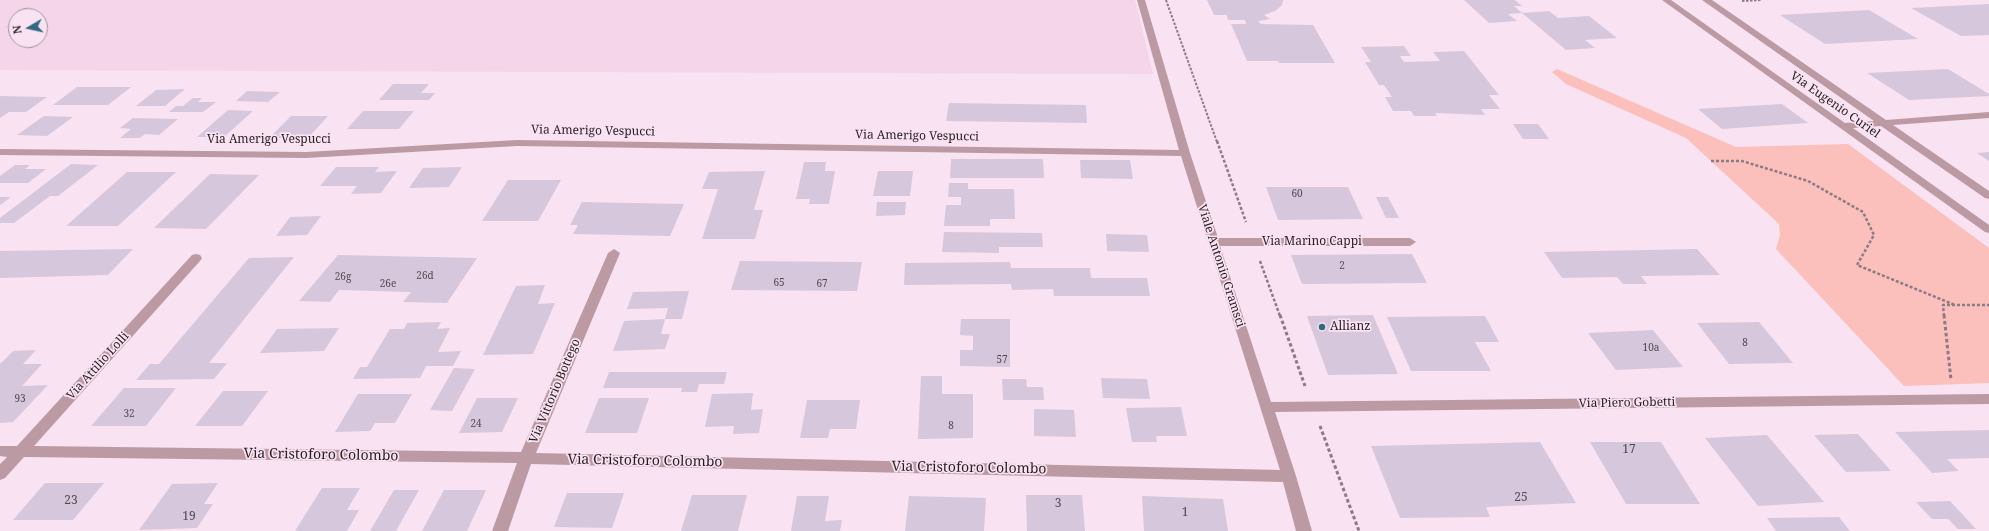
<!DOCTYPE html>
<html>
<head>
<meta charset="utf-8">
<style>
  body { margin:0 }
  #map { position:relative; width:1989px; height:531px; overflow:hidden; background:#f9e2f1; font-family:"Noto Serif",serif }
  canvas { display:block }
  .north { position:absolute; left:8px; top:8px; width:40px; height:40px; box-sizing:border-box; background:#f9e2f1; border:1px solid #a5939f; border-radius:50%; rotate:261deg; font-size:11px; font-weight:700; line-height:16px; text-align:center; color:#261d23 }
  .north::after { content:''; display:block; margin:auto; width:14px; height:18px; background:#326984; clip-path:polygon(50% 0,100% 100%,50% 72%,0 100%) }
</style>
</head>
<body>
<div id="map">
<canvas width="1989" height="531"></canvas>
<div class="north">N</div>
</div>
<script>
const ctx = document.querySelector('canvas').getContext('2d');
ctx.lineJoin = 'round';
function fill(path, color) { ctx.fillStyle = color; ctx.fill(path, 'evenodd'); }
const poly = rows => new Path2D(rows.map(r => 'M' + r).join(''));
function trace(path, color, width, dash) { ctx.strokeStyle = color; ctx.lineWidth = width; ctx.lineCap = dash ? 'butt' : 'round'; ctx.setLineDash(dash || []); ctx.stroke(path); }
function drawText(font, color, halo, rows, align = 'center') {
  ctx.font = font + ' "Noto Serif",serif'; ctx.lineWidth = 3.5; ctx.setLineDash([]); ctx.textBaseline = 'middle'; ctx.strokeStyle = halo; ctx.fillStyle = color; for (const [text, x, y, turn = 0] of rows) {
    ctx.save(); ctx.translate(x, y); ctx.rotate((+turn || 0) * Math.PI / 180); ctx.textAlign = isNaN(turn) ? turn : align; if (halo) ctx.strokeText(text, 0, 0); ctx.fillText(text, 0, 0); ctx.restore();
  }
}
fill(poly([
  [0,0,1135,0,1153,74,0,70],
  [16,16,40,16,40,40,16,40]
]), '#f4d5e9');
fill(poly([
  [1557,69,1736,147,1848,144,1989,248,1989,383,1904,386,1776,249,1780,235,1779,224,1686,138,1566,84,1552,72]
]), '#fbbfbc');
fill(poly([
  [1207,0,1283,0,1282,5,1275,11,1264,15,1270,19,1258,21,1261,24,1313,25,1335,63,1279,63,1278,61,1247,61,1231,24,1246,24,1245,20,1228,20,1227,15,1214,15],
  [1464,0,1515,0,1522,6,1514,6,1522,13,1549,11,1558,18,1589,16,1617,38,1585,40,1595,48,1566,50,1522,13,1508,14,1517,21,1489,23],
  [1989,4,1989,35,1961,36,1911,8],
  [1869,10,1918,39,1825,44,1780,15],
  [1404,46,1411,56,1400,56,1404,62,1440,61,1433,52,1464,51,1499,95,1489,95,1500,109,1481,109,1485,115,1435,113,1437,116,1414,116,1411,111,1393,111,1385,97,1392,97,1384,85,1379,85,1365,62,1371,62,1361,47],
  [1948,69,1989,94,1989,96,1909,100,1867,73],
  [393,84,429,84,421,93,435,93,429,100,379,100],
  [77,87,131,87,108,105,53,105],
  [185,89,165,106,136,106,156,90],
  [247,91,280,92,268,102,236,101],
  [0,96,47,97,26,112,9,112,0,118],
  [193,98,202,98,198,102,216,102,203,112,169,112,176,106,183,106],
  [949,103,1086,105,1087,123,946,121],
  [1782,104,1808,123,1722,129,1698,109],
  [228,110,253,111,224,137,197,137],
  [363,111,414,111,399,129,347,129],
  [44,116,73,117,47,136,17,135],
  [291,116,328,116,308,138,269,138],
  [133,118,178,119,159,135,145,134,140,138,120,138,131,129,120,128],
  [1513,124,1538,124,1549,139,1523,139],
  [1989,152,1989,161,1977,153],
  [951,159,1043,159,1044,178,950,178],
  [1080,160,1130,160,1133,179,1081,178],
  [804,162,826,162,825,171,835,171,829,204,809,204,810,199,796,199],
  [71,164,98,165,58,196,50,196,14,223,0,223,0,218],
  [15,165,30,165,25,169,46,169,28,183,0,183,0,176],
  [336,167,379,167,375,172,397,171,381,193,351,194,357,186,320,186],
  [462,167,449,187,409,188,423,168],
  [765,171,754,210,763,210,755,239,702,239,718,189,702,189,709,172],
  [878,171,913,171,910,196,873,196],
  [127,172,176,172,118,226,66,226],
  [210,174,259,175,206,229,154,228],
  [508,180,561,180,538,221,482,221],
  [949,183,968,183,968,189,1014,189,1015,219,990,219,990,226,944,226,946,205,961,205,961,197,948,197],
  [1266,187,1348,187,1363,219,1278,220],
  [0,197,11,197,0,205],
  [1376,197,1388,197,1399,218,1386,218],
  [582,202,684,204,670,236,573,234,578,225,570,225],
  [877,202,906,202,905,215,876,216],
  [321,216,307,235,276,236,290,217],
  [944,232,1042,233,1043,247,999,247,999,253,942,252],
  [1106,234,1147,235,1149,252,1107,251],
  [133,249,108,275,0,278,0,251],
  [1697,249,1720,275,1641,276,1647,284,1623,284,1617,277,1562,278,1544,252],
  [1412,254,1427,283,1302,284,1291,255],
  [338,255,477,258,447,303,403,302,411,292,339,290,330,302,299,301],
  [294,257,209,363,227,363,214,379,136,380,150,364,159,364,249,258],
  [740,261,862,262,857,291,731,290],
  [1010,262,1011,268,1090,268,1091,278,1147,278,1150,296,1054,296,1053,289,1012,290,1011,284,904,285,905,263],
  [545,285,538,304,555,303,533,354,483,355,516,286],
  [689,291,682,319,665,319,668,308,627,309,633,292],
  [1373,315,1398,374,1328,375,1307,316],
  [1485,316,1499,342,1475,342,1491,371,1411,371,1387,317],
  [665,319,661,334,670,334,665,349,613,351,624,321],
  [961,319,1010,319,1010,367,960,366,960,350,973,350,973,336,960,335],
  [441,322,437,329,450,328,438,352,461,351,453,366,426,366,420,378,353,379,360,367,367,367,390,329,404,329,407,323],
  [1759,322,1793,363,1729,364,1697,323],
  [339,328,324,351,260,353,277,329],
  [1653,330,1683,367,1616,370,1588,333],
  [36,350,23,364,42,364,22,386,48,385,13,422,0,423,0,364,13,351],
  [454,368,475,369,452,411,430,410],
  [609,372,727,372,724,384,699,384,697,392,681,392,682,388,603,388],
  [921,376,942,376,942,394,973,394,973,438,918,439],
  [1101,378,1147,379,1150,399,1103,398],
  [1002,379,1026,379,1027,387,1043,387,1044,400,1003,400],
  [124,388,176,388,146,426,91,426],
  [223,391,268,391,242,426,195,426],
  [753,393,751,410,763,409,759,433,733,434,734,426,705,427,712,394],
  [358,394,412,394,395,423,375,423,370,431,335,432],
  [477,398,518,398,502,432,459,433],
  [599,398,649,398,637,433,585,433],
  [807,400,860,400,856,429,830,429,828,438,800,438],
  [1181,407,1187,436,1156,436,1157,442,1132,442,1126,408],
  [1034,409,1074,410,1076,437,1034,436],
  [1989,430,1989,458,1947,459,1959,471,1932,473,1895,432],
  [1858,434,1891,471,1846,472,1814,435],
  [1767,435,1824,502,1758,506,1705,438],
  [1540,442,1576,503,1486,507,1490,517,1400,518,1371,446],
  [1590,442,1661,442,1700,504,1626,504],
  [45,483,104,483,73,520,13,520],
  [218,483,204,504,213,504,197,528,139,530,172,484],
  [322,488,360,488,347,510,359,510,347,531,295,531],
  [394,490,419,490,396,531,370,531],
  [444,490,486,490,467,531,422,531],
  [567,493,624,493,612,528,554,527],
  [692,495,747,495,738,531,681,531],
  [1026,495,1082,495,1085,531,1027,531],
  [797,496,829,496,825,521,842,520,840,531,791,531],
  [909,496,986,498,984,531,905,531],
  [1142,496,1223,499,1228,531,1144,531],
  [1950,501,1976,529,1958,529,1948,519,1932,519,1916,502],
  [1839,517,1850,531,1776,531,1767,518]
]), '#d7c7dc');
trace(poly([
  [1166,0,1217,142],
  [1742,1,1762,0]
]), '#8a7b85', 2, [2.5, 1.5]);
trace(poly([
  [1217,141,1246,222],
  [1711,161,1742,161,1808,181,1863,212,1874,235,1857,265,1955,305],
  [1260,261,1280,316],
  [1944,316,1943,305,1989,305]
]), '#8a7b85', 2.5, [3, 2]);
trace(poly([
  [1280,315,1305,386],
  [1944,315,1951,380],
  [1320,426,1359,531]
]), '#8a7b85', 3, [3.5, 2.5]);
fill(poly([
  [1137,0,1145,0,1190,153,1218,238,1410,238,1416,242,1410,246,1220,246,1271,402,1989,394,1989,404,1275,412,1296,476,1312,531,1296,531,1283,482,531,464,508,531,492,531,517,463,24,457,5,478,0,480,0,464,7,457,0,456,0,446,17,446,192,255,196,254,200,255,202,258,200,261,34,446,521,452,608,253,614,249,620,253,536,453,1280,470,1181,156,517,146,306,158,0,155,0,149,306,152,517,140,1179,150,1137,0],
  [1662,0,1671,0,1845,123,1874,121,1702,0,1712,0,1886,120,1989,112,1989,118,1893,125,1989,191,1989,199,1985,198,1881,126,1853,128,1989,225,1989,233,1985,232,1662,0]
]), '#bc9aa3');
for (const [x, y, r, color] of [
  [1322,327,4,"#326984"]
]) { const dot = new Path2D(); dot.arc(x, y, r, 0, 2 * Math.PI); ctx.fillStyle = color; ctx.fill(dot); trace(dot, '#f9e2f1', 1.5); }
drawText('10px', '#524851', null, [
  ["60",1297,194],
  ["2",1342,266],
  ["26d",425,276],
  ["26g",343,277],
  ["65",779,283],
  ["26e",388,284],
  ["67",822,284],
  ["8",1745,343],
  ["10a",1651,348],
  ["57",1002,360],
  ["93",20,399],
  ["32",129,414],
  ["24",476,424],
  ["8",951,426]
]);
drawText('12px', '#261d23', '#f9e2f1', [
  ["Via Eugenio Curiel",1835,105,35],
  ["Via Amerigo Vespucci",593,131,1],
  ["Via Amerigo Vespucci",917,136,1],
  ["Via Amerigo Vespucci",269,140],
  ["Via Marino Cappi",1312,242],
  ["Viale Antonio Gramsci",1221,266,72],
  ["Via Attilio Lolli",98,366,-48],
  ["Via Vittorio Bottego",555,391,-67],
  ["Via Piero Gobetti",1627,403,-1]
]);
drawText('12px', '#261d23', '#f9e2f1', [
  ["Allianz",1330,327]
], 'left');
drawText('12px', '#524851', null, [
  ["17",1629,450],
  ["25",1521,498],
  ["23",71,501],
  ["3",1058,504],
  ["1",1185,513],
  ["19",189,517]
]);
drawText('14px', '#261d23', '#f9e2f1', [
  ["Via Cristoforo Colombo",321,455,1],
  ["Via Cristoforo Colombo",645,461,1],
  ["Via Cristoforo Colombo",969,468,1]
]);
</script>
</body>
</html>
